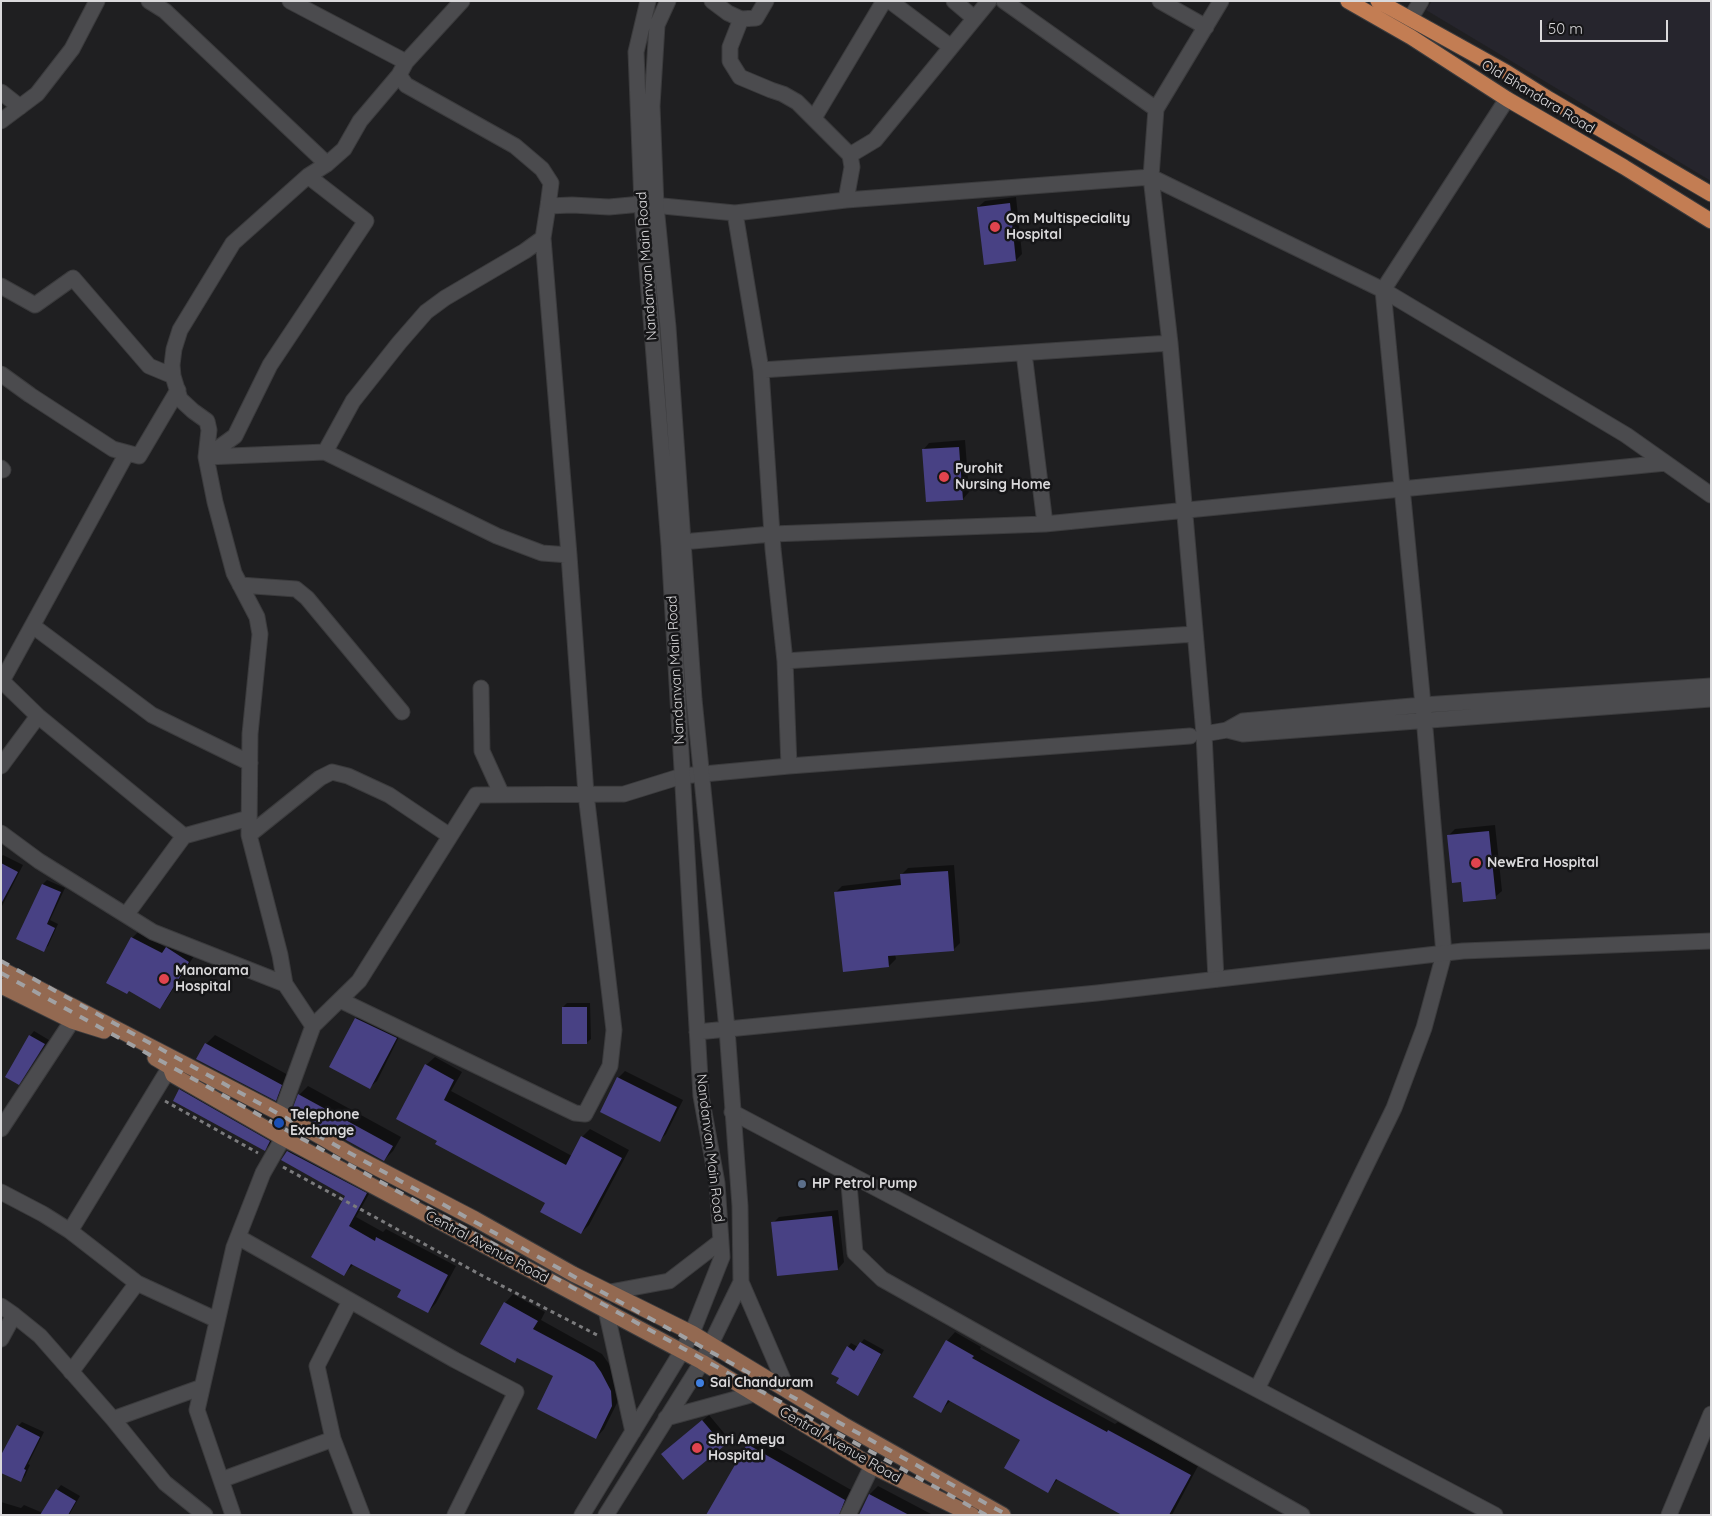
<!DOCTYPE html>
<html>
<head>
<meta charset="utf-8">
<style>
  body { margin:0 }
  #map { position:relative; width:1712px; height:1516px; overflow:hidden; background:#1f1f21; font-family:Quicksand,sans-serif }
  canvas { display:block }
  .frame { position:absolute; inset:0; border:2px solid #dad9db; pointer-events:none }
  .scale { position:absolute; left:1540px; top:20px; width:128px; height:22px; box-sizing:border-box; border:2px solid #dad9db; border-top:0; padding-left:6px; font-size:15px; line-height:18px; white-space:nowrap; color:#dad9db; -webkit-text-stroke:4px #161618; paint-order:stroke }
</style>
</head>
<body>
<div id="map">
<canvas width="1712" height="1516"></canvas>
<div class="frame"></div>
<div class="scale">50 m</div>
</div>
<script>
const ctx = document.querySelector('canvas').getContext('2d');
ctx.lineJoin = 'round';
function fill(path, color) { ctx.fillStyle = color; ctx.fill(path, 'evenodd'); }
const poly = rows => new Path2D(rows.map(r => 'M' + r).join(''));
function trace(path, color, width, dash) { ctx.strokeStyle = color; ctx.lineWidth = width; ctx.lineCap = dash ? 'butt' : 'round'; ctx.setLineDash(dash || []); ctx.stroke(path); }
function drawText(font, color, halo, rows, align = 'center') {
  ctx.font = font + ' Quicksand,sans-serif'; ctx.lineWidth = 5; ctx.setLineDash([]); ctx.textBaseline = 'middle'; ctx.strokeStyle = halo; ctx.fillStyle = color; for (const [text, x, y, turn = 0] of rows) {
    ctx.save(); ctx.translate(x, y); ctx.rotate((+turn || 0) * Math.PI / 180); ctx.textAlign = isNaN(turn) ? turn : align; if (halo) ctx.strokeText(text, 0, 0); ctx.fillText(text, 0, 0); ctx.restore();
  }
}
fill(poly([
  [1432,1,1711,1,1711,181,1426,10]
]), '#26252d');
fill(poly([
  [1016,197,1022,254,1016,260,978,207,985,201],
  [965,440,969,492,963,499,923,450,929,443],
  [1495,825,1502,891,1495,897,1462,880,1448,836,1455,829],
  [3,855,23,865,1,908,1,857],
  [954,865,960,943,953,950,895,954,896,959,889,966,844,970,836,892,842,886,901,879,901,875,908,868],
  [47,880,65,888,50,920,58,924,48,946,43,950,18,938,43,884],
  [138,932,167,948,172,943,194,956,165,1002,159,1008,130,990,108,983,132,938],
  [567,1003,590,1003,591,1039,586,1043,563,1007],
  [362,1012,402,1031,377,1081,370,1087,331,1067,356,1018],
  [34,1031,49,1040,18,1083,30,1036],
  [215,1035,290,1076,285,1090,276,1099,198,1059,206,1044],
  [435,1057,462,1072,451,1091,572,1156,582,1137,590,1129,629,1150,589,1225,581,1233,547,1202,438,1141,426,1065],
  [625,1071,683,1100,666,1134,660,1140,618,1078],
  [189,1081,274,1141,264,1150,180,1090],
  [308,1086,401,1137,393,1151,384,1160,299,1095],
  [296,1143,374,1185,356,1217,383,1232,386,1229,456,1266,436,1303,428,1312,402,1290,354,1264,344,1274,347,1195,288,1151],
  [838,1210,844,1262,838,1269,773,1223,779,1217],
  [513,1294,545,1312,541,1320,602,1354,609,1364,619,1382,620,1397,604,1429,596,1438,554,1376,519,1357,514,1361,505,1303],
  [955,1332,981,1347,980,1349,1053,1390,1115,1424,1118,1422,1198,1466,1172,1515,1124,1515,1058,1479,1048,1491,1022,1440,951,1400,941,1411,947,1341],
  [864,1339,884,1350,861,1390,858,1394,848,1347,851,1343,858,1347],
  [709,1415,729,1439,723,1445,669,1448],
  [22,1422,44,1432,28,1464,30,1465,25,1476,21,1481,3,1472,1,1473,1,1454,3,1455,18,1426],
  [756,1436,853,1491,852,1515,708,1515,748,1444],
  [61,1485,80,1496,69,1515,1,1515,1,1502,21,1508,24,1505,43,1513,57,1490],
  [878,1486,933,1515,860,1515,870,1494]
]), '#0007');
fill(poly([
  [1010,203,1016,261,984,265,977,207],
  [959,447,963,500,926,502,922,449],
  [1489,831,1496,899,1463,902,1461,882,1452,883,1447,835],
  [1,863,18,872,1,904],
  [948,871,954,951,888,956,889,967,843,972,834,892,901,885,900,874],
  [42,884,61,892,47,924,55,928,44,952,16,939],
  [131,937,162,953,166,947,189,962,160,1009,129,991,127,994,106,983],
  [562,1007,587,1007,587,1044,562,1044],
  [355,1018,397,1038,370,1089,329,1067],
  [29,1035,45,1044,19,1085,5,1077],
  [205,1043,282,1085,276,1101,196,1059],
  [425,1064,454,1080,444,1100,566,1165,581,1136,622,1158,581,1234,540,1212,545,1203,435,1144,437,1141,396,1119],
  [617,1077,677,1107,660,1142,600,1112],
  [179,1089,270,1141,265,1151,173,1101],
  [298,1094,393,1146,384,1161,292,1110],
  [287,1151,367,1193,349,1226,375,1241,376,1237,448,1275,428,1313,397,1297,401,1290,351,1264,344,1276,311,1257,345,1196,281,1160],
  [832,1216,838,1270,777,1276,771,1222],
  [504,1302,538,1321,533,1329,580,1354,594,1362,601,1372,611,1391,612,1406,596,1439,537,1409,553,1376,517,1358,515,1363,480,1344],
  [946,1340,974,1356,972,1358,1044,1398,1107,1432,1108,1430,1191,1475,1169,1515,1122,1515,1056,1479,1048,1493,1004,1468,1020,1440,948,1400,941,1413,913,1397],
  [860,1342,881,1354,858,1396,836,1383,839,1378,831,1374,847,1346,854,1351],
  [702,1420,724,1446,683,1480,661,1454],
  [17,1425,40,1437,24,1469,26,1470,21,1482,1,1473,1,1455],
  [747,1444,845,1500,839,1515,706,1515],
  [56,1489,76,1501,68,1515,40,1515],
  [869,1494,909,1515,859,1515]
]), '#484184');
const street = poly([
  [149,1,165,11,327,164],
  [290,1,406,62],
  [462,1,406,62,399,75,406,85,515,146,542,169,551,183,548,206,572,205,609,207,642,204,735,213,846,200,1151,177,1383,290,1626,435,1711,495],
  [712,1,728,13,741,19,756,18,766,1],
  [890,1,951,47],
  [954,1,974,18],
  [1004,1,1156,109],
  [1160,1,1206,27],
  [741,19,730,47,730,61,740,77,771,90,783,94,797,102,850,155,852,167,846,200],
  [1410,19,1421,1],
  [399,75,360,121,344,149,327,164,308,176,233,243,180,330,174,349,172,365,173,376,180,399,193,411,207,421,209,430,206,457,215,502,234,573,257,617,260,634,250,734,249,835,280,955,285,984,313,1026,359,981,476,795,624,794,682,776,789,766,1190,736],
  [1,92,20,107],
  [814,118,884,1],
  [1,121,37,94,72,49,97,1],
  [850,155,875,140,989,1],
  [735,213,761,370,773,549,785,661,789,766],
  [1,286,35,305,73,278,149,366,173,376],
  [1024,353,1045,524],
  [761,370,1170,343],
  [1,374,30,395,113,449,139,456,178,390],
  [325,452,497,536,542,553,569,555,543,238],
  [206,457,325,452,353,401,399,343,426,312,445,298,525,251,543,238,548,206],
  [206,457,235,436,270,365,366,221,308,176],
  [1,468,3,470],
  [682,542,772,534,1045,524,1666,463],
  [240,585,296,589,307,598,402,712],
  [33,626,152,715,250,763],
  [785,661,1195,634],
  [1,680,38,716,184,836,249,818],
  [2,681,127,453],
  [481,688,482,751,502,795],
  [1227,730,1243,734,1711,699],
  [1204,734,1227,730,1243,721,1423,705,1711,686],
  [1,766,38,716],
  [1,833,39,861,153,932,285,984],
  [249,835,320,778,332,772,348,776,389,795,450,836],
  [126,915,184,836],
  [1216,979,1204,734,1170,343,1151,177,1156,109,1221,1],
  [340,1000,575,1113,585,1114,610,1066,614,1030,586,794,569,555],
  [732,1112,1495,1515],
  [1,1129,72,1021],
  [848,1173,855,1253,882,1279,1302,1515],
  [1,1192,43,1214,70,1231],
  [238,1237,455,1360,516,1392,455,1515],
  [137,1283,217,1320],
  [350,1301,317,1366,333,1439,362,1515],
  [1,1306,14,1315],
  [1,1339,14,1315,40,1336,113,1419],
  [71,1372,137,1283,70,1231,170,1067],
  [202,1387,113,1419,165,1483,205,1515],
  [1257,1389,1394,1108,1424,1028,1444,954,1423,705,1383,290,1507,99],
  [221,1480,333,1439],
  [233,1515,197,1410,234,1247,263,1173,283,1138,281,1114,313,1026],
  [848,1515,872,1466],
  [1669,1515,1711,1414]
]);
const secondary = poly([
  [697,1032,1097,993,1463,951,1711,941],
  [741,1282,788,1391],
  [610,1292,669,1281,721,1241],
  [606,1310,633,1432],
  [666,1418,754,1394],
  [582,1515,682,1351,692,1333,722,1257,717,1183,701,1096,669,545,642,204,636,52,648,1],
  [606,1515,702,1362,741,1282,740,1206,727,1029,694,699,668,327,656,206,652,106,657,25,668,1]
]);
const primary = poly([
  [1,969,281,1114,352,1155,475,1219,573,1274,692,1333,844,1425,1003,1515],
  [1,986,72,1021,104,1031],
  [155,1058,170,1067,173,1075,283,1138,702,1362,872,1466,972,1515]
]);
const highway = poly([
  [1348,1,1411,37,1507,99,1624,167,1711,221],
  [1378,1,1506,72,1549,99,1711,194]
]);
trace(street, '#3b3b3d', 17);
trace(secondary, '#3b3b3d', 17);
trace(primary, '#3b3b3d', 17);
trace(highway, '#3b3b3d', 17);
trace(poly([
  [165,1101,258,1153],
  [283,1167,481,1275,597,1335]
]), '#7b7b7d', 3, [4, 4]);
trace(street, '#4b4b4e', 15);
trace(secondary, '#4b4b4e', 15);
trace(primary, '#936951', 15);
trace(highway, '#c37d53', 15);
trace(poly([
  [1,961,1007,1515],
  [1,973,986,1515]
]), '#a1a1a3', 4, [9, 9]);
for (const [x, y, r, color] of [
  [995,227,6,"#e0444e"],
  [944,477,6,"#e0444e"],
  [1476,863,6,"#e0444e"],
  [164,979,6,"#e0444e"],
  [279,1123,6,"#1a4fb4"],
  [802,1184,5,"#5c6f8a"],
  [700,1383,5,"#3f7fe0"],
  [697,1448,6,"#e0444e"]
]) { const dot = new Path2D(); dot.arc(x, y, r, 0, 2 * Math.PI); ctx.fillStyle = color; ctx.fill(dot); trace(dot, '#161618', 2); }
drawText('14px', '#dad9db', '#161618', [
  ["Old Bhandara Road",1538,97,31],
  ["Nandanvan Main Road",647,266,-94],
  ["Nandanvan Main Road",676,670,-93],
  ["Nandanvan Main Road",710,1148,83],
  ["Central Avenue Road",487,1247,28],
  ["Central Avenue Road",840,1445,30]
]);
drawText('bold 14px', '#dad9db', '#161618', [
  ["Om Multispeciality",1006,219],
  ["Hospital",1006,235],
  ["Purohit",955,469],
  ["Nursing Home",955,485],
  ["NewEra Hospital",1487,863],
  ["Manorama",175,971],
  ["Hospital",175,987],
  ["Telephone",290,1115],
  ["Exchange",290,1131],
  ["HP Petrol Pump",812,1184],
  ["Sai Chanduram",710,1383],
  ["Shri Ameya",708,1440],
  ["Hospital",708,1456]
], 'left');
</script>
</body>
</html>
